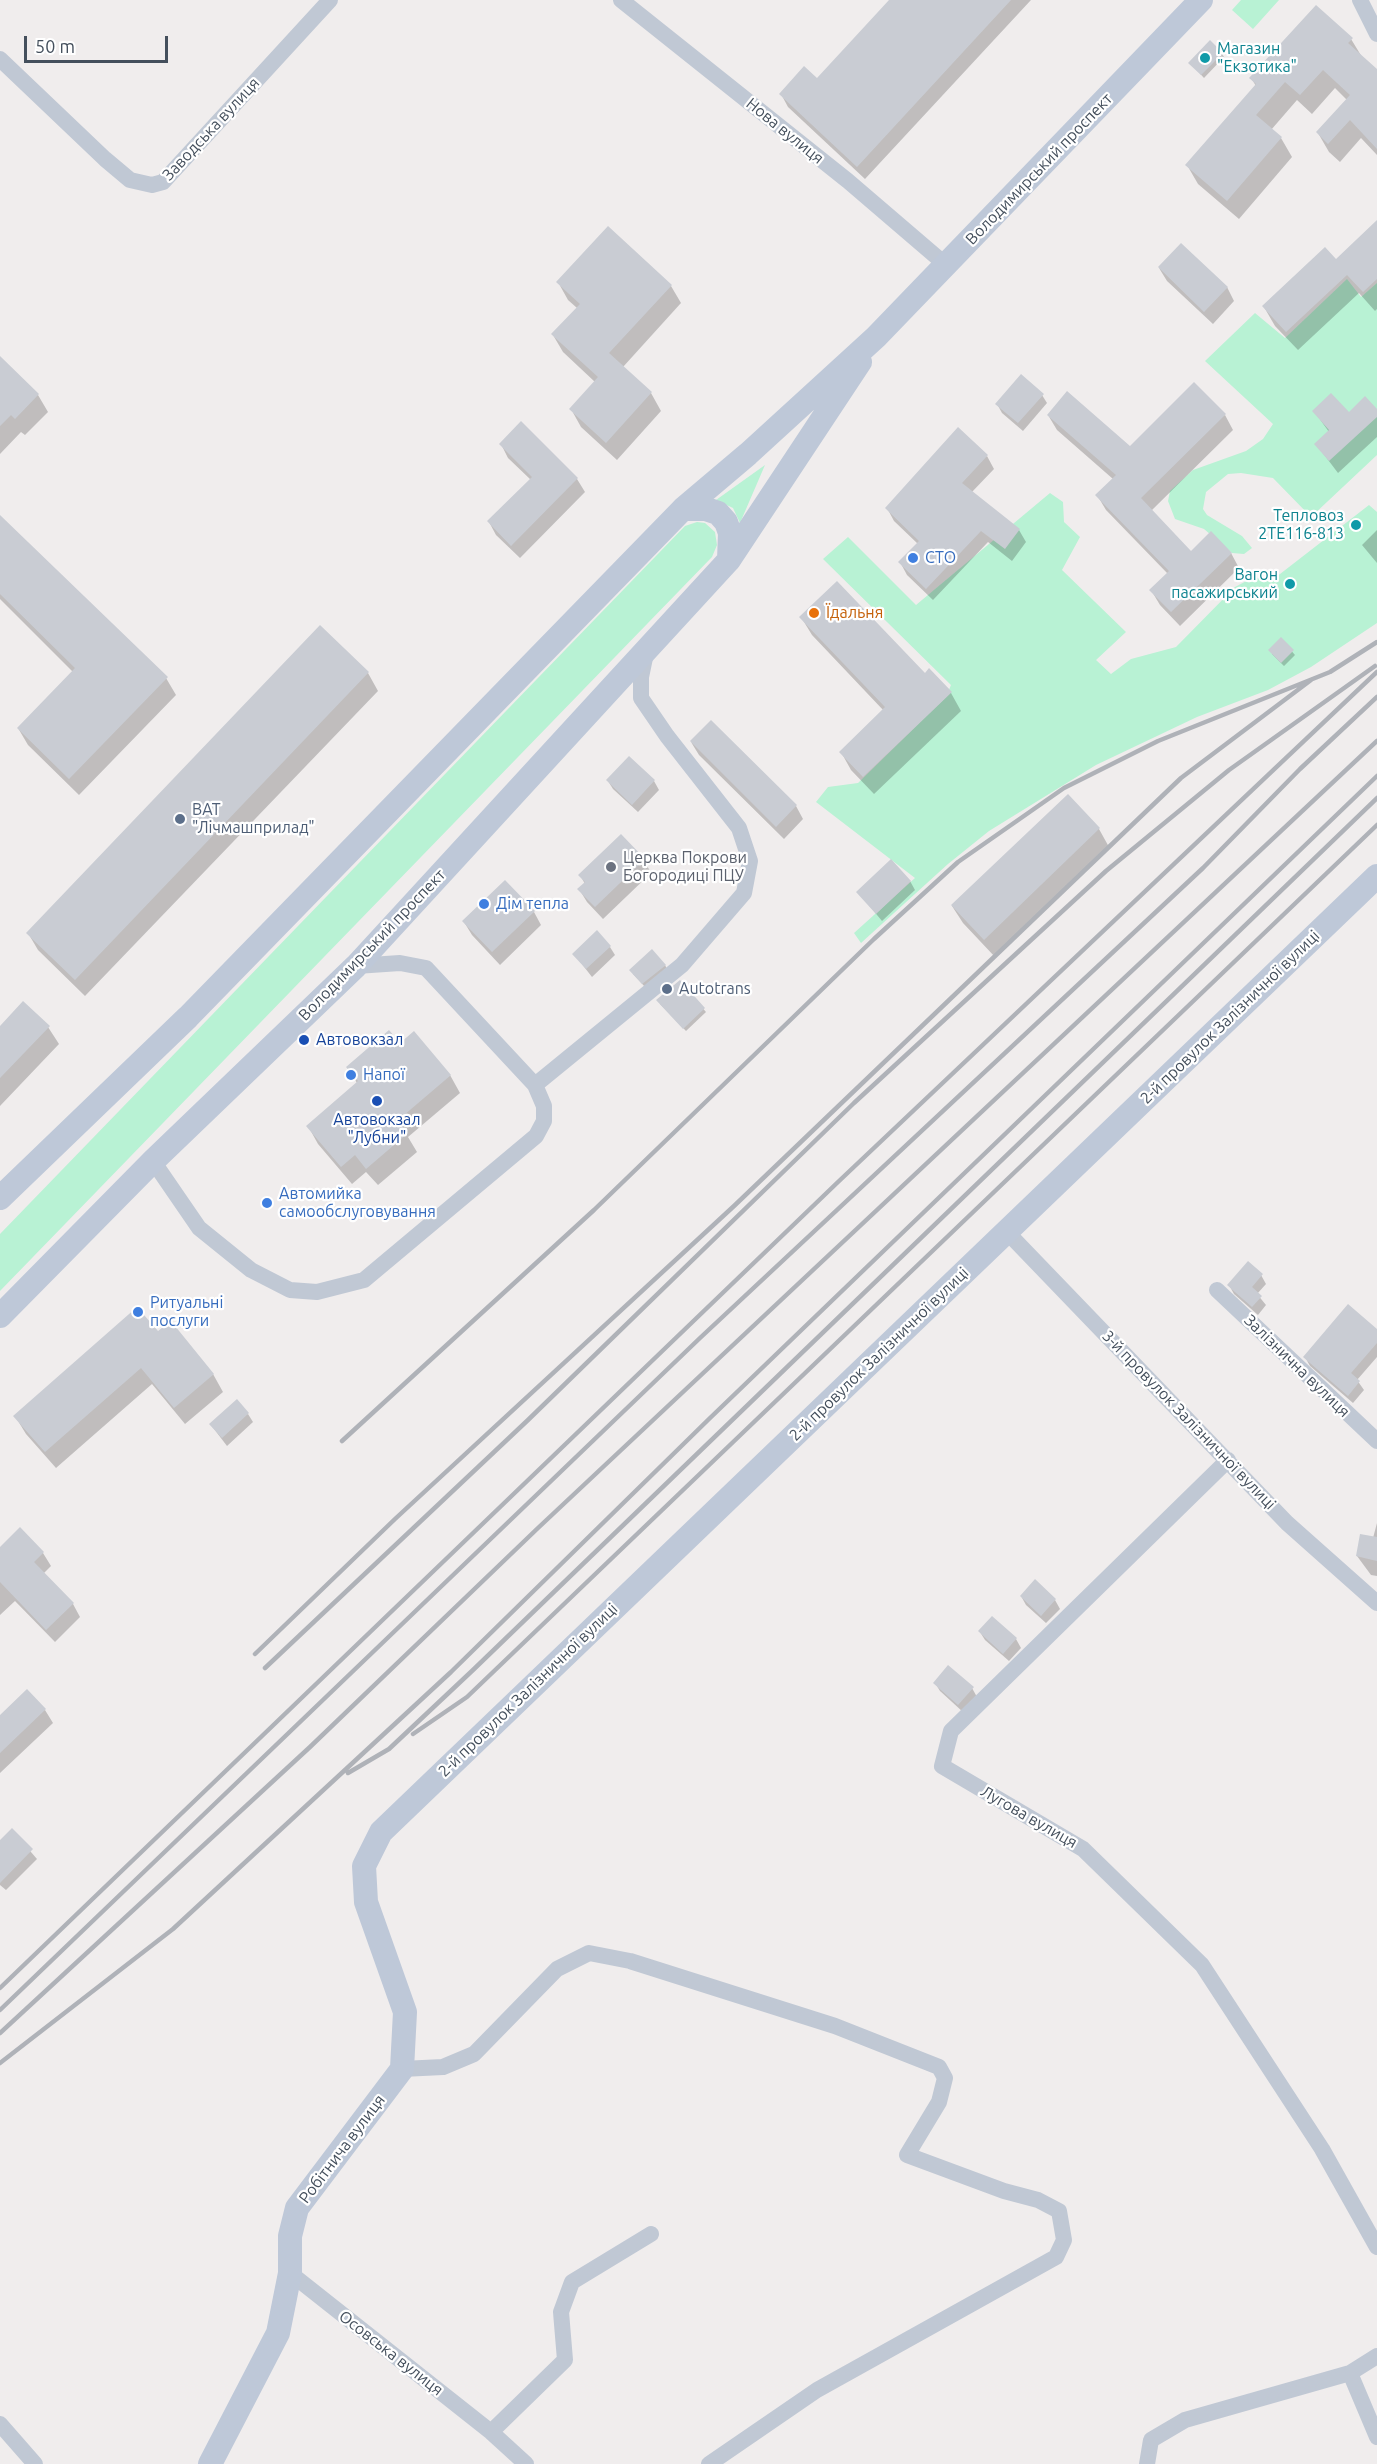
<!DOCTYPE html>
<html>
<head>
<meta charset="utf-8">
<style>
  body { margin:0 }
  #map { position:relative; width:1377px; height:2464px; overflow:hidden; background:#f0eded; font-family:Ubuntu,sans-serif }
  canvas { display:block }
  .scale { position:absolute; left:24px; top:36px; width:144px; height:27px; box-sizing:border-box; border:3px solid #444f5c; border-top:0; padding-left:8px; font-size:18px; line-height:21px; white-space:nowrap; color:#444f5c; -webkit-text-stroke:4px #fff; paint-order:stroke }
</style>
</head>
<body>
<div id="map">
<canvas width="1377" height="2464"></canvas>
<div class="scale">50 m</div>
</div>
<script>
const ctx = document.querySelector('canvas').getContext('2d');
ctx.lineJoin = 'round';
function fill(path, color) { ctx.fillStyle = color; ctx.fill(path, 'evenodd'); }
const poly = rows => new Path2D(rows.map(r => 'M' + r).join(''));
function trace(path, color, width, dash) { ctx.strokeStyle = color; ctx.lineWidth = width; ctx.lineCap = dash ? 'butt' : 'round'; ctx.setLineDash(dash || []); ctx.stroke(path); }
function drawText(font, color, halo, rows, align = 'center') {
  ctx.font = font + ' Ubuntu,sans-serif'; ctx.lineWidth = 4.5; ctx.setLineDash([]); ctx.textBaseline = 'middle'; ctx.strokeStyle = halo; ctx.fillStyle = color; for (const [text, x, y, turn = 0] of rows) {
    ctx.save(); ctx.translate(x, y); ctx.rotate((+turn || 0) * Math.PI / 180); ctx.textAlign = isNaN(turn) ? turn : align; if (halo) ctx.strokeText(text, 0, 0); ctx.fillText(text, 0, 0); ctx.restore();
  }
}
fill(poly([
  [1241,0,1279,0,1253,29,1232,10],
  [1347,279,1361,297,1377,283,1377,455,1311,517,1273,478,1241,473,1228,474,1206,492,1203,509,1207,515,1242,536,1252,548,1244,554,1232,553,1204,529,1175,519,1168,501,1170,491,1193,470,1246,451,1263,439,1273,424,1205,361,1255,313,1285,338],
  [765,465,740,523,733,508,716,500],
  [1050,493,1063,502,1064,522,1080,537,1062,570,1126,632,1096,660,1111,674,1131,659,1176,647,1235,587,1254,577,1271,581,1369,505,1377,512,1377,623,1311,667,1268,690,1197,717,1096,765,989,831,948,864,861,943,854,933,915,878,816,802,828,787,858,783,946,697,951,685,823,559,848,537,916,605],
  [697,522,705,523,715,532,717,545,712,557,0,1291,0,1234,685,526]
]), '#b8f2d4');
fill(poly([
  [891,0,1031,0,865,179,788,107,781,94,817,80],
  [1351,39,1362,57,1377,71,1377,155,1361,138,1340,162,1329,152,1318,133,1347,100,1335,88,1312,114,1297,100,1271,130,1281,138,1292,157,1239,219,1198,184,1187,165,1256,86,1251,78],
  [1222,54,1224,57,1204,78,1190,63],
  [1377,222,1377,309,1375,311,1359,293,1298,350,1275,326,1264,307,1336,261],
  [1159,268,1227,287,1234,301,1213,324,1167,281],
  [558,282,671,286,681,303,623,367,651,393,661,411,617,460,581,427,571,409,595,382,563,352,553,335,577,308,568,300],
  [0,358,38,395,48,412,25,435,21,432,0,454],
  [1042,395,1047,403,1023,431,1002,413,997,404],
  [1314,411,1349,414,1377,411,1377,437,1338,473,1316,444,1329,432],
  [1048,415,1130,448,1225,415,1233,430,1151,511,1191,553,1231,553,1239,568,1180,626,1160,605,1151,590,1168,574,1106,510,1097,495,1113,479,1057,430],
  [521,424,577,479,585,492,520,558,496,535,489,522,531,480,508,458,501,444],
  [987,456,994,469,971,493,1019,530,1026,542,1012,561,988,542,933,600,907,575,900,562,918,544,894,521,887,508],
  [0,517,166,678,176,695,79,795,28,745,18,728,73,672,0,599],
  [1377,530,1377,563,1362,545],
  [801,617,925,675,951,693,961,711,874,794,851,770,841,752,884,711,812,635],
  [320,627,368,673,378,691,85,996,38,950,28,933],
  [1281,639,1295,655,1284,666,1272,654],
  [691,742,796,806,803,819,784,839,699,755],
  [630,758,654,781,659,790,638,812,613,789,608,781],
  [1068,796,1099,829,1109,847,995,957,963,923,952,906],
  [644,860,651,873,603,919,587,902,579,889,585,884,580,875],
  [910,881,915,890,882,921,858,892],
  [534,912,541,925,500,965,472,935,464,922],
  [610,947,615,955,592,977,574,954],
  [665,965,667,969,645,987,633,974],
  [680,982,706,1012,686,1031,660,1004],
  [48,1027,59,1044,0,1106,0,1028],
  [400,1046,450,1075,460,1093,408,1137,417,1152,378,1185,366,1172,352,1184,318,1144,308,1126,357,1083,348,1068],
  [1261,1275,1266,1284,1257,1294,1266,1305,1258,1315,1234,1294,1229,1285],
  [1377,1331,1377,1357,1357,1380,1364,1390,1353,1403,1310,1366,1305,1357],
  [158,1333,213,1374,223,1392,185,1424,152,1384,56,1468,26,1434,15,1416],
  [248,1414,253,1422,227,1446,211,1425],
  [1377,1523,1377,1576,1371,1575,1357,1556,1373,1538],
  [0,1549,43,1553,51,1566,43,1574,73,1604,80,1617,55,1642,15,1601,0,1615],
  [1035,1582,1055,1600,1060,1609,1046,1623,1026,1605,1021,1596],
  [992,1618,1016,1639,1021,1648,1009,1661,985,1640,980,1632],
  [935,1683,972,1688,977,1697,963,1712,940,1691],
  [45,1710,53,1723,0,1773,0,1717],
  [12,1830,37,1859,6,1890,0,1885,0,1842]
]), '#0003');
fill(poly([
  [889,0,1011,0,857,167,779,94,804,66,817,78],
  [1316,5,1353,38,1348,43,1377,69,1377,149,1350,120,1328,144,1316,132,1350,95,1323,70,1300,95,1285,82,1256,115,1282,137,1227,201,1185,165,1256,84,1249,78],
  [1210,40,1223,53,1201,75,1188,63],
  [1377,220,1377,279,1363,292,1347,275,1286,332,1262,306,1325,247,1336,259],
  [608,226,672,285,609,353,652,392,606,443,569,409,598,377,551,334,580,304,556,282],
  [1181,243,1228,287,1204,312,1158,267],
  [0,356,39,394,15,419,11,415,0,426],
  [1021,374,1044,394,1018,423,995,404],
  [1194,382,1226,414,1141,498,1191,551,1211,531,1232,553,1171,612,1149,590,1169,571,1095,495,1116,475,1047,415,1067,391,1130,446],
  [1331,393,1349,412,1365,396,1377,409,1377,417,1329,461,1314,444,1329,430,1312,411],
  [521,421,578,478,511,546,487,521,532,477,499,444],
  [958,427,988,455,962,483,1020,529,1005,549,981,531,926,589,898,562,919,541,885,508],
  [0,515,168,677,69,779,17,728,75,668,0,594],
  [837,581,925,673,929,668,952,692,863,777,839,752,885,707,799,617],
  [320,625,369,672,75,980,26,933],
  [1281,637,1294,650,1281,663,1268,650],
  [711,720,797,805,776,827,690,741],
  [629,756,655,780,632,805,606,780],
  [1068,794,1100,828,984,940,951,905],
  [621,834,645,859,595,907,577,889,585,882,578,875],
  [891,859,911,881,876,914,856,892],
  [505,880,535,911,492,952,462,921],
  [597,930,611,946,586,969,572,954],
  [652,949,666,965,642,984,629,970],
  [680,980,705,1008,683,1029,656,1000],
  [23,1001,50,1026,0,1078,0,1026],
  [389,1030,400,1043,414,1031,451,1075,397,1121,408,1133,366,1169,355,1155,341,1167,306,1126,358,1081,346,1067],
  [1248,1261,1263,1274,1252,1287,1262,1296,1252,1307,1227,1285],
  [1348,1304,1377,1329,1377,1343,1351,1373,1360,1381,1348,1396,1303,1357],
  [137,1307,158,1331,171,1321,214,1374,174,1408,141,1368,45,1452,13,1416],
  [237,1399,249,1413,222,1438,209,1424],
  [20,1527,44,1552,34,1562,74,1603,46,1630,0,1582,0,1547],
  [1360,1534,1377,1537,1377,1561,1356,1556],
  [1035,1579,1056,1599,1041,1616,1020,1596],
  [992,1616,1017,1638,1003,1654,978,1631],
  [948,1665,974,1687,958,1705,933,1683],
  [27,1689,46,1709,0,1753,0,1715],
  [12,1828,33,1849,0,1883,0,1840]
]), '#c9ccd3');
trace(poly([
  [621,0,848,181,946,265],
  [1360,0,1377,34],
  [0,59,105,159,130,180,152,185,163,182,330,0],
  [535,1085,682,965,744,893,750,861,739,828,667,736,641,698,641,677,646,653],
  [153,1161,199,1228,251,1270,290,1290,317,1292,364,1280,536,1136,544,1121,544,1106,535,1085,426,968,400,963,356,966],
  [1006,1231,1287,1523,1377,1603],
  [1217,1290,1377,1441],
  [1228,1460,951,1731,942,1766,1083,1849,1202,1965,1322,2149,1377,2247],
  [402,2069,443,2067,474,2054,557,1969,589,1953,630,1961,835,2026,939,2067,945,2078,939,2102,907,2155,1004,2191,1038,2200,1059,2211,1064,2240,1056,2257,817,2390,709,2464],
  [290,2273,491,2432,526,2464],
  [1350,2373,1377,2437],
  [0,2424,35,2464],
  [491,2432,565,2360,561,2312,572,2282,651,2234],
  [1147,2464,1151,2440,1185,2420,1350,2373,1377,2356]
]), '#c0c8d4', 16);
trace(poly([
  [729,560,860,362],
  [0,1198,188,1017,683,509,748,454,876,337,1201,0],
  [0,1316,153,1161,356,966,729,560,730,533,726,522,718,513,706,509,683,509],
  [210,2464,278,2333,290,2273,290,2236,297,2208,402,2069,405,2012,366,1902,364,1866,381,1832,1377,876]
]), '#bec8d8', 24);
trace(poly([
  [342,1441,594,1210,874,939,958,862,1064,788,1158,741,1330,672,1377,642],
  [255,1654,395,1519,734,1206,1181,778,1311,680],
  [265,1668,528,1420,854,1103,1106,871,1229,770,1375,666],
  [413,1734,467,1697,1377,825],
  [348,1773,389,1749,473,1670,1377,798],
  [0,1988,838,1182,1377,672],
  [0,2010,700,1338,1203,868,1300,769,1377,697],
  [0,2033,310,1747,538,1528,1377,741],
  [0,2063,173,1929,451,1672,709,1419,1377,776]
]), '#afb2b8', 4.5);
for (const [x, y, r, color] of [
  [1205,58,6,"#0f9aa8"],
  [1356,525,6,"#0f9aa8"],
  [913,558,6,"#3f7fe0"],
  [1290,584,6,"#0f9aa8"],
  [814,613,6,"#e8710a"],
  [180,819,6,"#5c6f8a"],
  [611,867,6,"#6b7280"],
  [484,904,6,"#3f7fe0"],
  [667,989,6,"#5c6f8a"],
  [304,1040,6,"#1a4fb4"],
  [351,1075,6,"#3f7fe0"],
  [377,1101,6,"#1a4fb4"],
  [267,1203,6,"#3f7fe0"],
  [138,1312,6,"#3f7fe0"]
]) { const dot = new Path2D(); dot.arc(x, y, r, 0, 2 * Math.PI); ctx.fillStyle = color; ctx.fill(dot); trace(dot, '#fff', 2); }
drawText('16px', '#0d838f', '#fff', [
  ["Магазин",1217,49,"left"],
  ["\"Екзотика\"",1217,67,"left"],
  ["Тепловоз",1344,516],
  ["2ТЕ116-813",1344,534],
  ["Вагон",1278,575],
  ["пасажирський",1278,593]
], 'right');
drawText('16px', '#444f5c', '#fff', [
  ["Заводська вулиця",211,129,-47],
  ["Нова вулиця",785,131,39],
  ["Володимирський проспект",1039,169,-46],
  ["Володимирський проспект",372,945,-46],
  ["2-й провулок Залізничної вулиці",1230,1017,-44],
  ["2-й провулок Залізничної вулиці",879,1354,-44],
  ["Залізнична вулиця",1297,1366,44],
  ["3-й провулок Залізничної вулиці",1189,1420,46],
  ["2-й провулок Залізничної вулиці",528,1690,-44],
  ["Лугова вулиця",1029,1817,30],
  ["Робітнича вулиця",342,2149,-53],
  ["Осовська вулиця",391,2353,38]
]);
drawText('16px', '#366cbe', '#fff', [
  ["СТО",925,558],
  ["Дім тепла",496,904],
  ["Напої",363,1075],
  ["Автомийка",279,1194],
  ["самообслуговування",279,1212],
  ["Ритуальні",150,1303],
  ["послуги",150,1321]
], 'left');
drawText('16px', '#c56008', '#fff', [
  ["Їдальня",826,613]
], 'left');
drawText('16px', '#4e5e75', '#fff', [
  ["ВАТ",192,810],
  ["\"Лічмашприлад\"",192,828],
  ["Autotrans",679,989]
], 'left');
drawText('16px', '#5b616d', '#fff', [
  ["Церква Покрови",623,858],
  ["Богородиці ПЦУ",623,876]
], 'left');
drawText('16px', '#164399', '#fff', [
  ["Автовокзал",316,1040],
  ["Автовокзал",377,1120,"center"],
  ["\"Лубни\"",377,1138,"center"]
], 'left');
</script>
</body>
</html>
